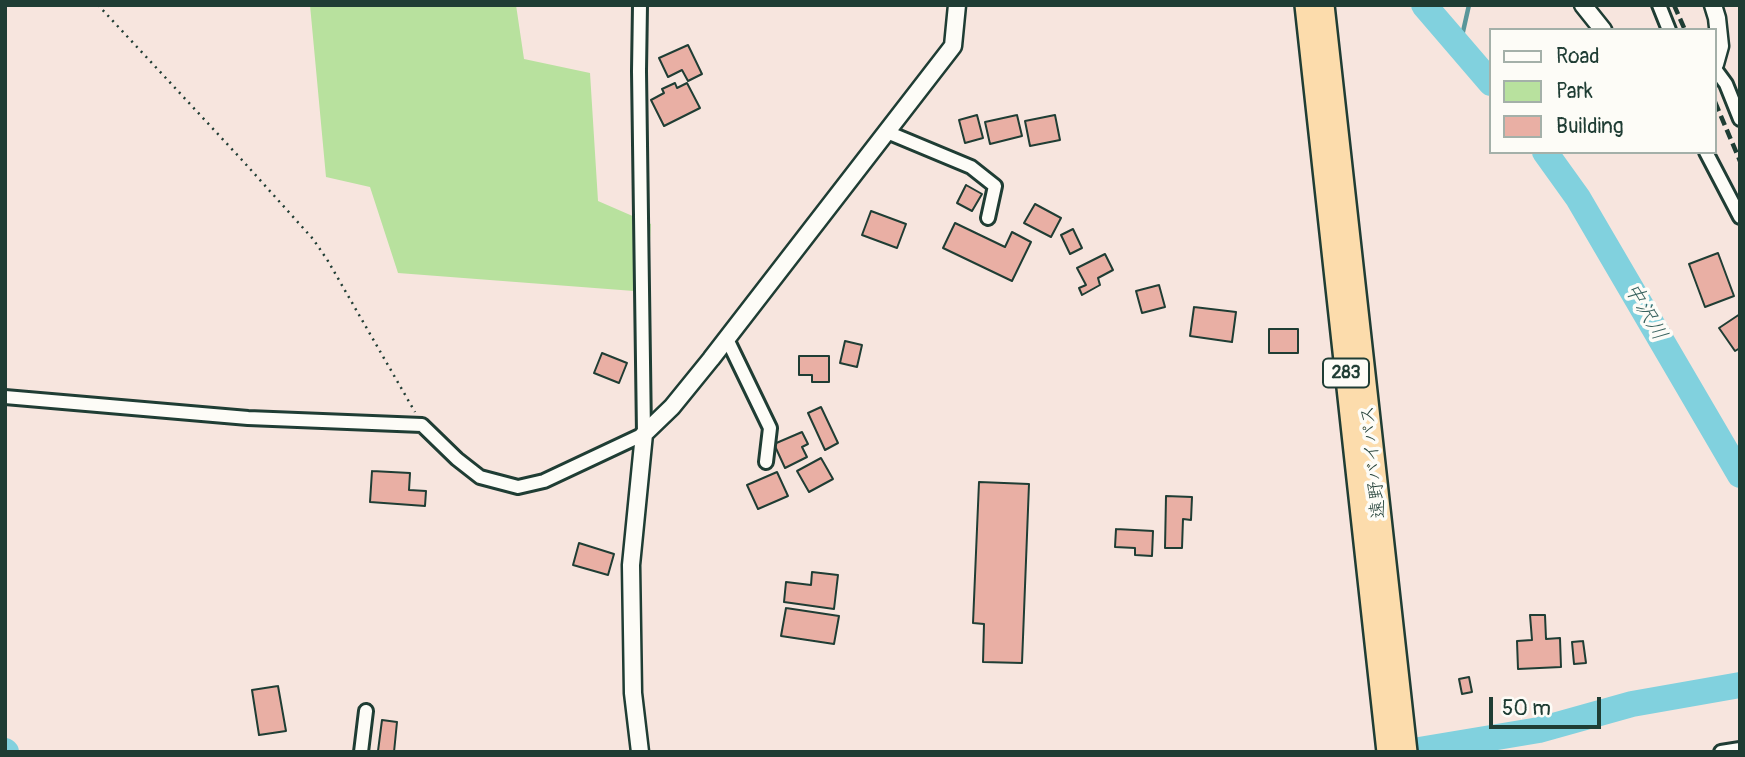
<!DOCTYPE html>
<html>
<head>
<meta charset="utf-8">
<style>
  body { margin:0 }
  #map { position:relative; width:1745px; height:757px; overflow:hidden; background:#f7e5de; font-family:Pangolin,sans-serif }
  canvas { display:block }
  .frame { position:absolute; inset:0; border:7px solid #1f3d34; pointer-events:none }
  .legend { position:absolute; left:1489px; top:28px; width:228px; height:126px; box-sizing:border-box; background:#fdfcf7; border:2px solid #a4b0a9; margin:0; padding:9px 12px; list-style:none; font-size:21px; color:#1f3d34 }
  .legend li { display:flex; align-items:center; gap:14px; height:35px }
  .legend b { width:35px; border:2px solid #a4b0a9 }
  .scale { position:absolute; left:1489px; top:697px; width:112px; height:32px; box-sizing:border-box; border:4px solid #1f3d34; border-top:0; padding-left:9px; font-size:21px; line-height:24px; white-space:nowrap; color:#1f3d34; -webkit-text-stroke:5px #fdfcf7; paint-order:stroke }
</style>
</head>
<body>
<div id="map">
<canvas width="1745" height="757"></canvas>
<div class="frame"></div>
<ul class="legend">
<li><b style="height:9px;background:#fdfcf7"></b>Road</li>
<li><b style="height:19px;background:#b8e19e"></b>Park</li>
<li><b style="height:19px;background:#e9afa4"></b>Building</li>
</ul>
<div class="scale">50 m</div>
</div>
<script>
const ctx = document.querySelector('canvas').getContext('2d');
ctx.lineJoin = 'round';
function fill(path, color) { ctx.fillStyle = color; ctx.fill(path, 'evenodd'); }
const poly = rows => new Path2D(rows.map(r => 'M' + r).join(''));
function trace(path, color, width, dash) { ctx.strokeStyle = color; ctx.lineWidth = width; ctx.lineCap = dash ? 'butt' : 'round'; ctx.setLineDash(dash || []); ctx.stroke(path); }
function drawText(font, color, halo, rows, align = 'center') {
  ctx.font = font + ' Pangolin,"Klee One",sans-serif'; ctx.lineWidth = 7; ctx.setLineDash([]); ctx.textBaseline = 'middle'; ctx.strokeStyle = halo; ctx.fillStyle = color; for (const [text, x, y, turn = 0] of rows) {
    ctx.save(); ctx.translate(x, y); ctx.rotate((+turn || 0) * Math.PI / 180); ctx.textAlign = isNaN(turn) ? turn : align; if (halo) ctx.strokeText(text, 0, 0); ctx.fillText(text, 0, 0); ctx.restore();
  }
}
fill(poly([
  [310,5,516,5,524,59,590,73,598,201,651,224,647,292,398,273,370,187,326,177]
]), '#b8e19e');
trace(poly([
  [1460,45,1469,5]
]), '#5a969a', 4.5);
trace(poly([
  [1424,5,1491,83],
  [1545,152,1578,198,1740,475],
  [5,751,6,752],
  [1407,752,1539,730,1632,704,1740,685]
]), '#81d1de', 26);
const building = poly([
  [688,45,702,74,688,81,682,70,668,77,659,58,688,45],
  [675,83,677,88,687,83,700,108,664,126,651,100,664,93,662,89,675,83],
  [977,115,983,138,965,143,959,120,977,115],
  [1017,115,1022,136,990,144,985,122,1017,115],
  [1055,115,1060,140,1030,146,1025,121,1055,115],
  [966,185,982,194,972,211,957,203,966,185],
  [1035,204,1061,218,1051,237,1024,223,1035,204],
  [871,211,906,224,897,248,862,235,871,211],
  [955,223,1005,247,1012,232,1031,242,1012,281,943,248,955,223],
  [1073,229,1082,248,1070,254,1061,235,1073,229],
  [1718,253,1734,296,1705,307,1689,264,1718,253],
  [1105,254,1113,270,1098,278,1100,285,1082,295,1079,288,1086,285,1077,268,1105,254],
  [1159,285,1165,307,1142,313,1136,291,1159,285],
  [1194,307,1236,312,1232,342,1190,336,1194,307],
  [1740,314,1740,348,1735,351,1719,328,1740,314],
  [1269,329,1298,329,1298,353,1269,353,1269,329],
  [845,341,862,345,857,367,840,363,845,341],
  [602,353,627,363,619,383,594,373,602,353],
  [799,356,829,356,829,382,812,382,812,375,799,375,799,356],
  [821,407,838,443,825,450,808,413,821,407],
  [802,432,808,444,802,447,807,457,785,468,774,444,802,432],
  [821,458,833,479,809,492,797,471,821,458],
  [372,471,410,473,409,490,426,491,425,506,370,502,372,471],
  [777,472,788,496,758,509,747,485,777,472],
  [979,482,1029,484,1022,663,983,662,984,624,973,623,979,482],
  [1166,496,1192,497,1191,520,1183,519,1182,548,1165,548,1166,496],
  [1116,529,1153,531,1152,556,1135,555,1135,548,1115,547,1116,529],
  [579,543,614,554,608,575,573,565,579,543],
  [812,572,838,575,834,609,784,602,786,582,811,585,812,572],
  [786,608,839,616,834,644,781,636,786,608],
  [1530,615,1545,615,1546,639,1560,638,1561,667,1518,669,1517,641,1532,640,1530,615],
  [1583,641,1586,663,1574,664,1572,642,1583,641],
  [1469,677,1472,692,1462,694,1459,679,1469,677],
  [278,686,286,731,259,735,252,690,278,686],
  [382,720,397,722,394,752,378,751,382,720]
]);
fill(building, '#e9afa4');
trace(building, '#1f3d34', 2);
const minor = poly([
  [1659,5,1669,30],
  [1715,69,1726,84,1740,119],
  [887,132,971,167,995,186,988,218],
  [1706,152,1740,217],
  [727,339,770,428,766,462],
  [5,397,248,418,422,425,457,459,480,477,518,487,544,481,644,434,639,71,640,5],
  [361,752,366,711],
  [1721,752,1740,749]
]);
const tertiary = poly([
  [1583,5,1603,30],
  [1713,5,1717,18,1720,46,1715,64],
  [640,752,633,693,631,565,644,434,672,407,711,359,953,46,957,5]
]);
const trunk = poly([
  [1306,5,1388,752],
  [1323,5,1406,752]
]);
trace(minor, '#1f3d34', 18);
trace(tertiary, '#1f3d34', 21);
trace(trunk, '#1f3d34', 26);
trace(poly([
  [98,5,242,160,313,239,328,261,415,412]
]), '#1f3d34', 2.5, [2, 5]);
trace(minor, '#fdfcf7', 12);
trace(tertiary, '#fdfcf7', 16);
trace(trunk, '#fcdcac', 21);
trace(poly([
  [1674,5,1685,30],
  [1715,102,1740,161]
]), '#1f3d34', 4.5, [10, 5]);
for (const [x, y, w] of [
  [1346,373,46]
]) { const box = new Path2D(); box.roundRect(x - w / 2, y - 14.5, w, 29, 5); ctx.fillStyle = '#fdfcf7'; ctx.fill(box); trace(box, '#1f3d34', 2); }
drawText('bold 18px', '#1f3d34', null, [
  ["283",1346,373]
]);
drawText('19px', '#1f3d34', '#fdfcf7', [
  ["遠野バイパス",1374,462,-96]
]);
drawText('italic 21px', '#38625e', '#fdfcf7', [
  ["中沢川",1645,312,60]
]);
</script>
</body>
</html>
